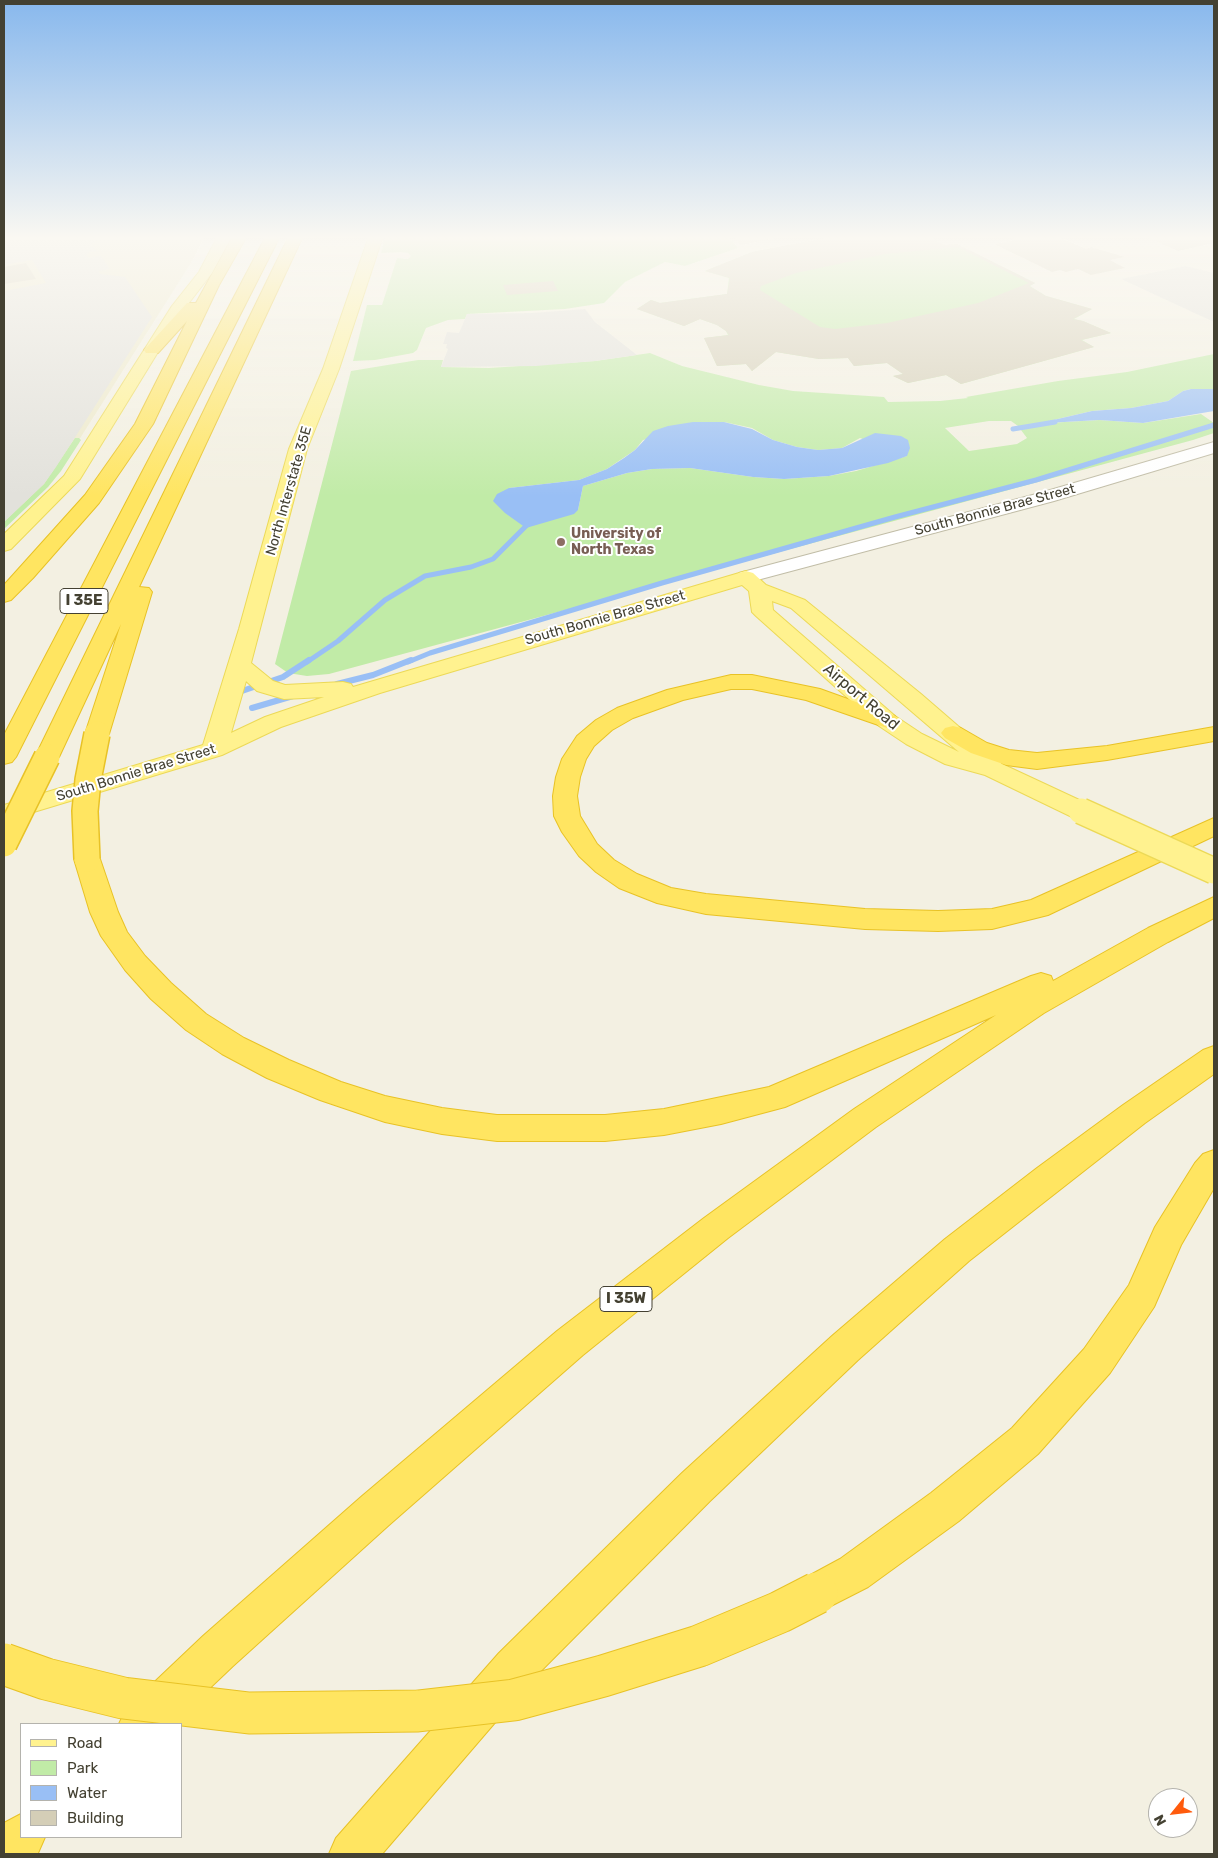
<!DOCTYPE html>
<html>
<head>
<meta charset="utf-8">
<style>
  body { margin:0 }
  #map { position:relative; width:1218px; height:1858px; overflow:hidden; background:#f3f0e2; font-family:Rubik,sans-serif }
  canvas { display:block }
  .frame { position:absolute; inset:0; border:5px solid #444132; pointer-events:none }
  .legend { position:absolute; left:20px; top:1723px; width:162px; height:115px; box-sizing:border-box; background:#fff; border:1px solid #b4b3ad; margin:0; padding:6px 9px; list-style:none; font-size:15px; color:#444132 }
  .legend li { display:flex; align-items:center; gap:10px; height:25px }
  .legend b { width:25px; border:1px solid #b4b3ad }
  .north { position:absolute; left:1148px; top:1788px; width:50px; height:50px; box-sizing:border-box; background:#fff; border:1px solid #b4b3ad; border-radius:50%; rotate:241deg; font-size:14px; font-weight:700; line-height:20px; text-align:center; color:#444132 }
  .north::after { content:''; display:block; margin:auto; width:18px; height:22px; background:#ff5b0d; clip-path:polygon(50% 0,100% 100%,50% 72%,0 100%) }
</style>
</head>
<body>
<div id="map">
<canvas width="1218" height="1858"></canvas>
<div class="frame"></div>
<ul class="legend">
<li><b style="height:6px;background:#fff28f"></b>Road</li>
<li><b style="height:14px;background:#c1eba7"></b>Park</li>
<li><b style="height:14px;background:#99bff5"></b>Water</li>
<li><b style="height:14px;background:#d4ceb7"></b>Building</li>
</ul>
<div class="north">N</div>
</div>
<script>
const ctx = document.querySelector('canvas').getContext('2d');
ctx.lineJoin = 'round';
function fill(path, color) { ctx.fillStyle = color; ctx.fill(path, 'evenodd'); }
const poly = rows => new Path2D(rows.map(r => 'M' + r).join(''));
function trace(path, color, width, dash) { ctx.strokeStyle = color; ctx.lineWidth = width; ctx.lineCap = dash ? 'butt' : 'round'; ctx.setLineDash(dash || []); ctx.stroke(path); }
function drawText(font, color, halo, rows, align = 'center') {
  ctx.font = font + ' Rubik,sans-serif'; ctx.lineWidth = 4; ctx.setLineDash([]); ctx.textBaseline = 'middle'; ctx.strokeStyle = halo; ctx.fillStyle = color; for (const [text, x, y, turn = 0] of rows) {
    ctx.save(); ctx.translate(x, y); ctx.rotate((+turn || 0) * Math.PI / 180); ctx.textAlign = isNaN(turn) ? turn : align; if (halo) ctx.strokeText(text, 0, 0); ctx.fillText(text, 0, 0); ctx.restore();
  }
}
fill(poly([
  [4,236,205,236,191,263,53,481,4,528]
]), '#ede9cb');
fill(poly([
  [385,236,728,236,738,248,685,266,665,262,625,282,604,303,565,309,467,314,465,319,448,320,426,328,417,350,413,353,375,360,353,361,367,305,382,305,397,258,408,259,411,256,408,253,401,252,381,253],
  [836,236,931,236,935,241,945,245,957,244,1035,283,1030,286,1046,296,1092,309,1074,319,1083,321,1111,333,1082,340,1094,347,961,384,946,375,908,383,893,376,903,374,887,363,854,366,848,358,819,359,776,352,752,371,746,364,717,366,704,338,728,335,726,331,717,325,700,319,684,326,637,309,651,300,660,303,727,294,729,278,705,271,752,252],
  [650,353,682,366,759,385,793,391,884,397,888,402,940,401,968,398,966,397,1058,381,1127,372,1214,354,1214,389,1191,389,1183,391,1168,401,1131,408,1092,411,1049,421,1048,423,1099,420,1143,423,1201,414,1214,423,1214,433,1193,440,329,674,307,676,288,673,275,664,351,371,418,360,443,360,441,367,489,368,595,361],
  [989,421,1011,421,1018,426,1027,438,1017,444,969,451,945,428],
  [724,422,752,428,773,440,797,447,818,450,842,448,860,438,907,456,856,471,829,476,784,479,753,477,690,468,652,469,627,473,583,486,578,510,509,488,579,480,607,469,635,450,643,440],
  [75,438,79,438,81,440,61,471,48,487,4,529,4,522,44,484]
]), '#c1eba7');
fill(poly([
  [4,236,97,236,97,240,90,245,97,251,89,252,86,255,89,258,101,256,110,269,99,271,100,274,125,277,152,317,56,467,44,484,4,522,4,291,46,283,32,260,4,265],
  [1186,266,1214,273,1214,322,1121,279],
  [585,309,595,322,637,355,595,361,536,366,441,367,448,349,446,348,447,344,443,344,447,332,459,333,467,314,533,313]
]), '#e2e1db');
fill(poly([
  [1191,389,1214,389,1214,411,1143,423,1099,420,1047,423,1049,421,1092,411,1131,408,1168,401,1183,391],
  [693,422,724,422,752,429,773,440,797,447,818,450,842,448,875,433,901,436,908,440,910,448,907,456,888,463,829,476,784,479,753,477,690,468,652,469,627,473,583,486,578,510,574,514,526,528,505,513,493,501,497,494,509,488,579,480,607,469,624,458,635,450,653,431,668,426]
]), '#99bff5');
trace(poly([
  [1049,423,1055,422]
]), '#99bff5', 4);
trace(poly([
  [1013,429,1055,422],
  [307,662,338,641,385,600,425,576,471,567,493,559,531,521],
  [408,662,430,653,662,583,895,517,1036,480,1214,425]
]), '#99bff5', 5);
trace(poly([
  [337,684,373,675,411,660],
  [242,691,283,677,309,660],
  [252,708,293,696]
]), '#99bff5', 6);
fill(poly([
  [732,236,781,236,782,237,741,245],
  [836,236,931,236,935,241,945,245,957,244,1035,283,1029,286,1046,296,1092,309,1073,319,1083,321,1111,333,1081,340,1094,347,961,384,946,375,908,383,893,376,903,374,887,363,854,366,848,358,819,359,776,352,752,371,746,364,717,366,704,338,729,335,726,331,717,325,700,319,684,326,637,309,651,300,660,303,727,294,730,278,705,271,752,252],
  [958,247,1029,283,978,303,887,323,835,329,820,327,760,290,761,286,796,273,885,254],
  [1007,236,1057,236,1086,249,1091,247,1125,257,1110,260,1125,268,1091,275,1078,269,1066,272,1060,270,1052,272,994,244,1015,240],
  [1143,236,1214,236,1214,243,1178,251],
  [26,263,36,279,4,284,4,267],
  [553,281,558,291,507,295,503,285]
]), '#d4ceb7');
const minor = poly([
  [1214,442,1214,453,1054,501,746,583,739,581,736,577,739,573,1040,493,1214,442]
]);
const major = poly([
  [218,236,232,236,212,273,185,308,80,479,11,549,4,551,4,534,64,476,172,306,199,272,218,236],
  [369,236,383,236,339,369,307,449,251,663,273,681,285,685,343,682,351,684,353,687,746,571,753,573,766,585,805,600,921,694,1002,764,1090,805,1094,811,1090,817,1081,819,1072,817,985,775,945,764,906,744,879,726,756,616,752,612,749,591,742,585,380,693,281,727,222,755,4,821,4,805,203,745,239,629,289,449,323,369,369,236],
  [772,601,791,608,959,752,922,734,895,716,773,610,772,601],
  [246,681,257,691,284,699,324,697,265,717,231,733,246,681]
]);
const highway = poly([
  [233,236,247,236,219,285,153,424,99,503,33,578,11,600,4,602,4,585,85,495,135,424,187,321,158,353,146,353,144,350,187,303,196,303,233,236],
  [266,236,280,236,16,757,12,762,4,764,4,735,266,236],
  [289,236,303,236,139,587,149,588,152,592,109,734,105,739,97,741,89,739,85,734,121,624,59,757,55,762,47,765,39,762,35,757,289,236],
  [731,675,752,675,820,689,895,716,899,721,895,726,887,728,806,700,752,689,731,689,683,700,633,718,612,730,594,746,586,759,580,777,577,796,580,816,597,844,614,860,637,874,671,888,706,894,865,909,938,911,992,909,1031,900,1214,818,1214,836,1048,915,992,929,938,931,865,929,706,914,657,903,619,888,596,872,579,856,562,832,554,816,553,796,556,777,562,759,577,736,596,720,617,708,667,690,731,675],
  [953,726,961,728,987,743,1009,750,1037,753,1107,746,1214,727,1214,741,1107,760,1037,769,1006,765,971,753,945,738,941,733,945,728,953,726],
  [87,850,96,853,100,859,118,912,127,932,145,956,171,983,206,1014,244,1038,289,1060,341,1082,385,1096,442,1108,497,1115,605,1115,664,1109,769,1087,1031,976,1041,973,1051,976,1053,981,1148,928,1214,897,1214,918,1168,942,1044,1013,876,1127,728,1238,583,1355,389,1525,233,1666,172,1724,119,1724,126,1709,203,1636,361,1497,557,1331,704,1218,854,1109,996,1015,785,1107,721,1124,664,1135,605,1141,497,1141,442,1134,385,1122,320,1100,267,1078,222,1054,186,1030,151,999,125,970,101,936,90,912,74,859,78,853,87,850],
  [1214,1046,1214,1074,1145,1123,969,1261,858,1360,710,1501,529,1683,382,1854,329,1854,336,1838,499,1653,682,1473,832,1336,945,1239,1037,1168,1123,1105,1203,1050,1214,1046],
  [1214,1150,1214,1188,1181,1245,1154,1307,1110,1373,1038,1454,959,1521,868,1587,817,1613,803,1607,797,1593,803,1579,840,1559,931,1493,1012,1428,1084,1349,1129,1285,1155,1227,1195,1163,1203,1154,1214,1150],
  [21,1814,21,1837,45,1837,38,1853,4,1854,4,1823,21,1814]
]);
trace(minor, '#c1bda7', 2);
trace(major, '#ecd957', 2);
trace(highway, '#e8c226', 2);
fill(minor, '#fff');
fill(major, '#fff28f');
fill(highway, '#ffe561');
const majorBridge = poly([
  [1081,811,1214,871]
]);
const highwayBridgeFar1 = poly([
  [4,844,47,757],
  [87,859,85,811,88,780,97,734]
]);
const highwayBridge = poly([
  [4,1664,46,1679,123,1698,249,1713,418,1711,514,1700,603,1676,699,1646,780,1612,817,1593]
]);
trace(majorBridge, '#ecd957', 28, []);
trace(highwayBridgeFar1, '#e8c226', 28, []);
trace(highwayBridge, '#e8c226', 43, []);
trace(majorBridge, '#fff28f', 25);
trace(highwayBridgeFar1, '#ffe561', 25);
trace(highwayBridge, '#ffe561', 41);
const sky = ctx.createLinearGradient(0, 0, 0, 496);
sky.addColorStop(0, '#88b8ed');
sky.addColorStop(0.48, '#faf8f2');
sky.addColorStop(1, '#faf8f200');
ctx.fillStyle = sky;
ctx.fillRect(0, 0, 1218, 496);
for (const [x, y, r, color] of [
  [561,542,5,"#8d6e63"]
]) { const dot = new Path2D(); dot.arc(x, y, r, 0, 2 * Math.PI); ctx.fillStyle = color; ctx.fill(dot); trace(dot, '#fff', 2); }
drawText('14px', '#444132', '#fff', [
  ["North Interstate 35E",289,491,-74],
  ["South Bonnie Brae Street",995,510,-15],
  ["South Bonnie Brae Street",605,618,-16],
  ["South Bonnie Brae Street",136,773,-17]
]);
drawText('bold 14px', '#785e54', '#fff', [
  ["University of",571,534],
  ["North Texas",571,550]
], 'left');
for (const [x, y, w] of [
  [84,601,48],
  [626,1299,52]
]) { const box = new Path2D(); box.roundRect(x - w / 2, y - 12.5, w, 25, 4); ctx.fillStyle = '#fff'; ctx.fill(box); trace(box, '#444132', 1); }
drawText('bold 15px', '#444132', null, [
  ["I 35E",84,601],
  ["I 35W",626,1299]
]);
drawText('16px', '#444132', '#fff', [
  ["Airport Road",861,697,40]
]);
</script>
</body>
</html>
